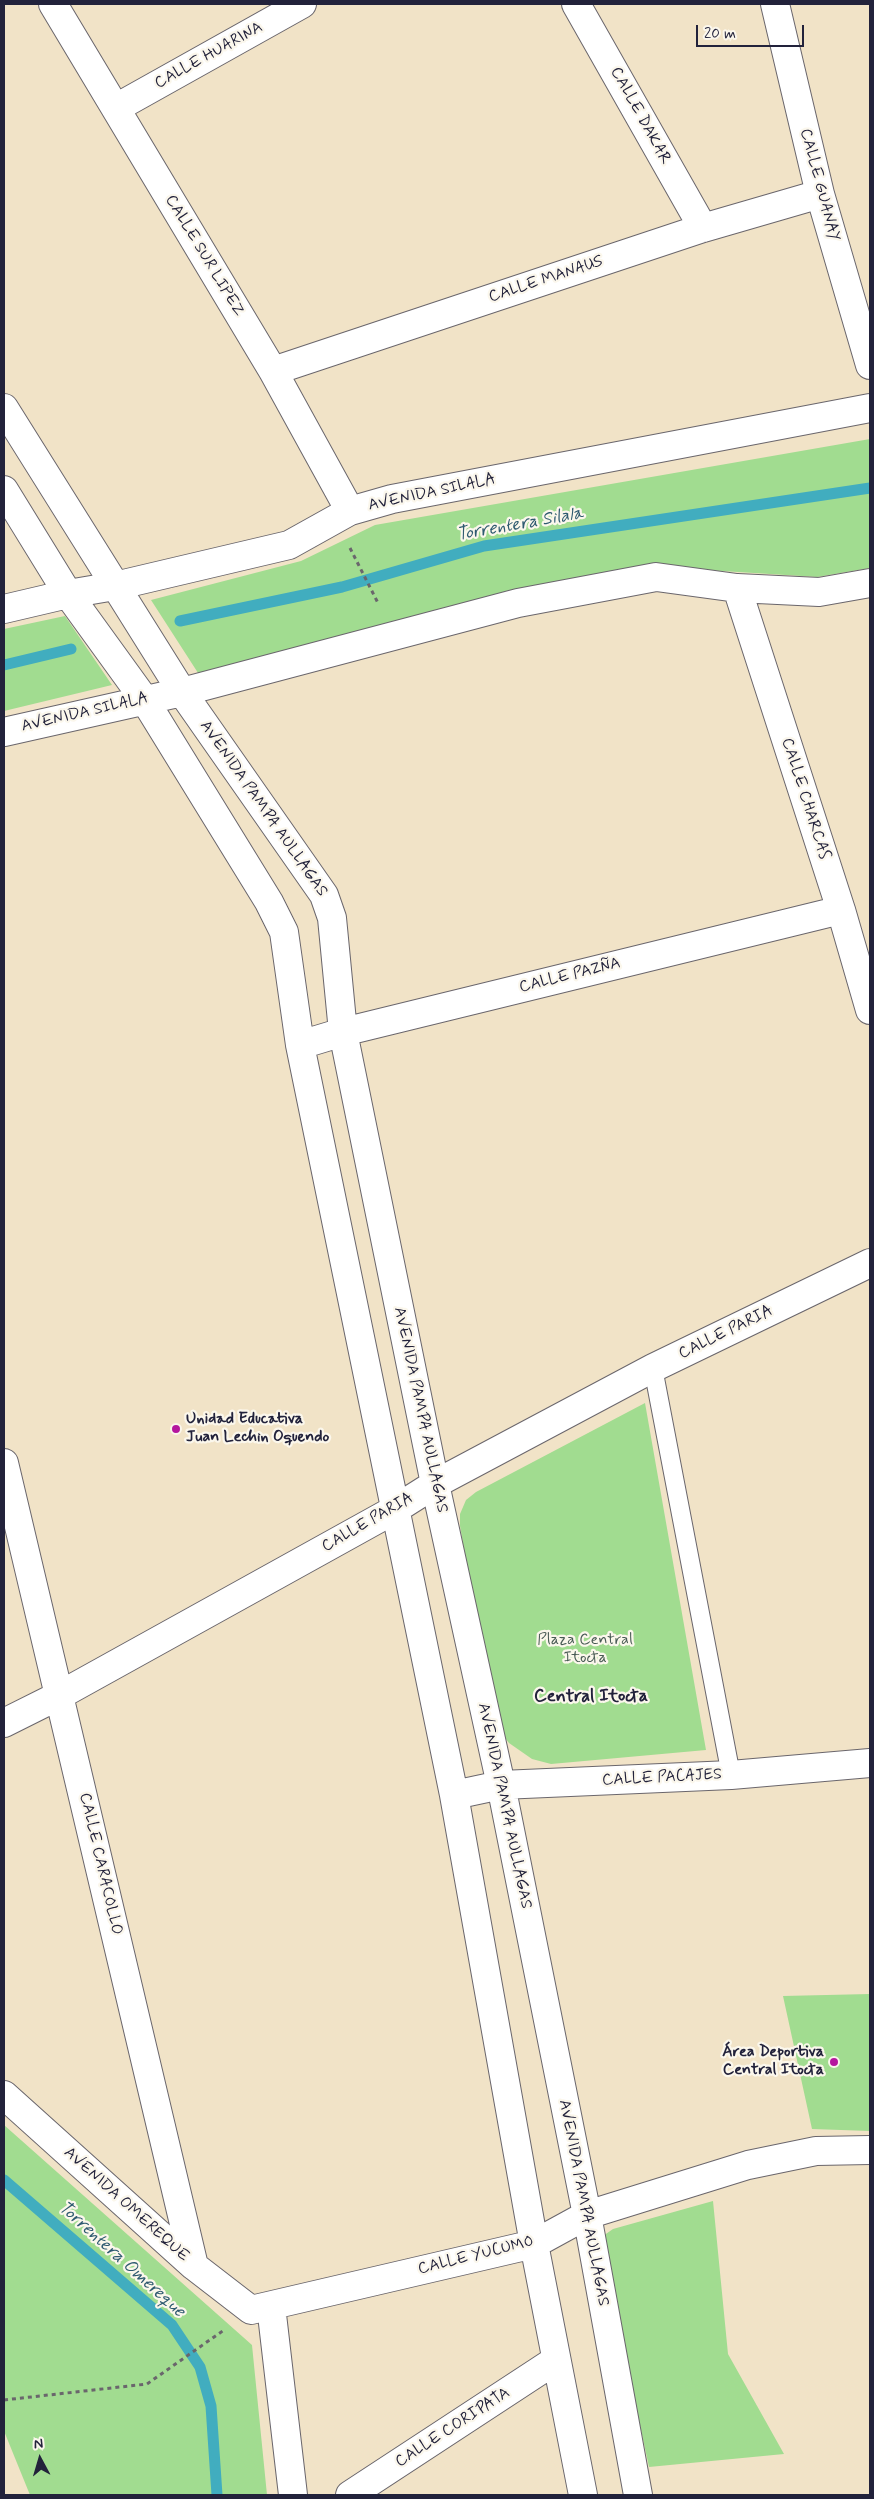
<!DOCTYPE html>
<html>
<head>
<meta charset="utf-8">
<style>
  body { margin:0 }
  #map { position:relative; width:874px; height:2499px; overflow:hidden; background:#f1e3c7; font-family:Mynerve,sans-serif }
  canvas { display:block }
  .frame { position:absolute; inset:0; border:5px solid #22223b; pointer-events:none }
  .north { position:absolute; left:15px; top:2434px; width:50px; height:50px; -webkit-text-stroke:4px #fbf7ec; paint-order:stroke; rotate:354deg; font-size:14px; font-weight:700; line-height:20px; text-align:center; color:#22223b }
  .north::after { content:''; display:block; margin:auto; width:18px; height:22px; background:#22223b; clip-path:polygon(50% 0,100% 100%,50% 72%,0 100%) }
  .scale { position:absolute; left:696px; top:25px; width:108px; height:22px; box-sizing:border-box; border:2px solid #22223b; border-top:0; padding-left:6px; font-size:15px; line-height:18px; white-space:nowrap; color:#22223b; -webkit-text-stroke:4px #fbf7ec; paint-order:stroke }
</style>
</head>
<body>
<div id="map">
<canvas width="874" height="2499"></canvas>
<div class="frame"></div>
<div class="north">N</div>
<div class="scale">20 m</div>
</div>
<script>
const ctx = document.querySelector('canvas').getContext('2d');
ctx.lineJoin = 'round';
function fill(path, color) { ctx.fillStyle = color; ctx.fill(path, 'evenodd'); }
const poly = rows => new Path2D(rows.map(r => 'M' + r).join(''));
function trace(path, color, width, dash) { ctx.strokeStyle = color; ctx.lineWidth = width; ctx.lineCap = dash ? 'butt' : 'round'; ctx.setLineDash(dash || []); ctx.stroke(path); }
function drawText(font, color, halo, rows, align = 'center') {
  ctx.font = font + ' Mynerve,sans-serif'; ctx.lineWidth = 4.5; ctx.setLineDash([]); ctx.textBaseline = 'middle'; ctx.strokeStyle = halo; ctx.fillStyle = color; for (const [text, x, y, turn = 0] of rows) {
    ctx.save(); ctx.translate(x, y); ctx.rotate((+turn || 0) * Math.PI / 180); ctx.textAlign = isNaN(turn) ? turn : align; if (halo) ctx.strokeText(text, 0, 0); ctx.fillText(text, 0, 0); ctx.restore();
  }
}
fill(poly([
  [870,439,870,568,817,577,659,567,200,676,151,600,301,561,375,525],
  [65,616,112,685,4,711,4,629],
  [645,1403,706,1750,551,1764,532,1759,509,1743,498,1729,492,1712,460,1526,460,1514,466,1500,476,1492],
  [870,1994,870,2131,812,2129,783,1996],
  [4,2125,252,2345,267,2495,30,2495,4,2431],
  [713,2201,728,2354,784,2454,649,2467,602,2250,603,2236,613,2229]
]), '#a1dc90');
trace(poly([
  [180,621,342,587,484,546,870,488],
  [4,665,71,649],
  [4,2180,172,2325,200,2367,211,2406,217,2495]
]), '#41adbf', 11);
const lane = poly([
  [653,1368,731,1775]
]);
const street = poly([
  [53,4,273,371,350,511],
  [576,4,703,228],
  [775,4,820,194,870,365],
  [116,108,302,4],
  [273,371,703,228,820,194],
  [4,408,182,692,324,895,332,918,343,1032,435,1484,501,1785,587,2215,638,2495],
  [4,490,68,594,144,699,269,902,284,932,300,1045,454,1795,534,2244,583,2495],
  [737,588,841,910,870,1010],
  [4,609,68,594,115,586,289,545,350,511,392,499,870,408],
  [4,732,182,692,518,603,656,577,737,588,819,592,870,583],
  [300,1045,343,1032,841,910],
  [4,1463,194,2266],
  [4,1723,60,1695,394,1510,435,1484,653,1368,870,1263],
  [454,1795,501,1785,731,1775,870,1763],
  [4,2095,194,2266,251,2310,534,2244,587,2215,748,2165,816,2151,870,2150],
  [271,2306,293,2495],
  [350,2495,556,2360]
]);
trace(lane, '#6a666c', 20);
trace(street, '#6a666c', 30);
trace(poly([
  [350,548,379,605],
  [4,2400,147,2384,224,2330]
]), '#6a666c', 3, [4, 4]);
trace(lane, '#fff', 18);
trace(street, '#fff', 28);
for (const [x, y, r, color] of [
  [176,1429,5,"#b5179e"],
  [834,2062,5,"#b5179e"]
]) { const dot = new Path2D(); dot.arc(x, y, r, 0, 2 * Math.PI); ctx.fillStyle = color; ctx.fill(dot); trace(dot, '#fbf7ec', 2); }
drawText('16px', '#22223b', '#fbf7ec', [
  ["CALLE HUARINA",209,56,-29],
  ["CALLE DAKAR",640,116,61],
  ["CALLE GUANAY",819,185,75],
  ["CALLE SUR LIPEZ",204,256,59],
  ["CALLE MANAUS",546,280,-18],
  ["AVENIDA SILALA",432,493,-12],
  ["AVENIDA SILALA",85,713,-13],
  ["CALLE CHARCAS",805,799,72],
  ["AVENIDA PAMPA AULLAGAS",263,809,55],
  ["CALLE PAZÑA",570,976,-14],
  ["CALLE PARIA",726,1333,-26],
  ["AVENIDA PAMPA AULLAGAS",420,1410,78],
  ["CALLE PARIA",368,1523,-30],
  ["CALLE PACAJES",662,1778,-3],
  ["AVENIDA PAMPA AULLAGAS",504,1806,78],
  ["CALLE CARACOLLO",100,1864,77],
  ["AVENIDA PAMPA AULLAGAS",583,2203,79],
  ["AVENIDA OMEREQUE",126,2205,42],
  ["CALLE YUCUMO",476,2256,-14],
  ["CALLE CORIPATA",453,2428,-33]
]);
drawText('bold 16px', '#22223b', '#fbf7ec', [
  ["Unidad Educativa",186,1420],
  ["Juan Lechin Oquendo",186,1438],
  ["Área Deportiva",824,2053,"right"],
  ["Central Itocta",824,2071,"right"]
], 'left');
drawText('16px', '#485a54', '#fbf7ec', [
  ["Plaza Central",585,1641],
  ["Itocta",585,1659]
]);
drawText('italic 18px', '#2e5a70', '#fbf7ec', [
  ["Torrentera Silala",520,525,-10],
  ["Torrentera Omereque",121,2260,42]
]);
drawText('bold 18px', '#22223b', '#fbf7ec', [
  ["Central Itocta",591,1697]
]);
</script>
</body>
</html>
